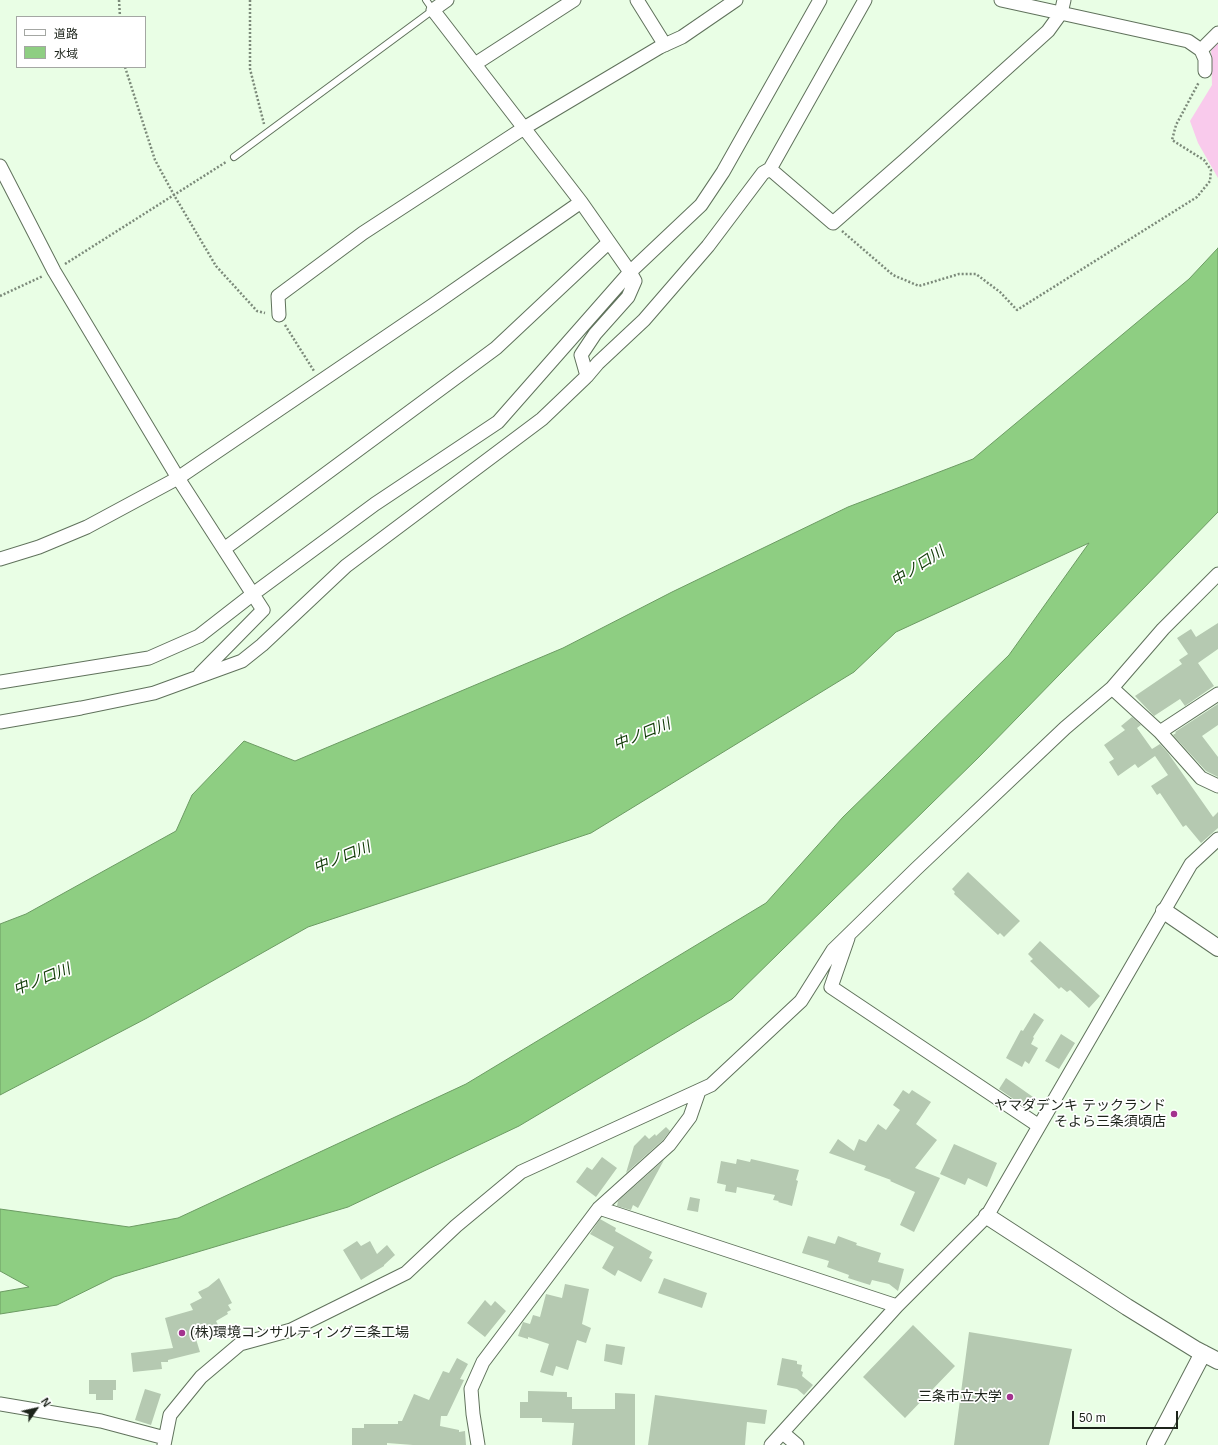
<!DOCTYPE html>
<html>
<head>
<meta charset="utf-8">
<style>
  body { margin:0 }
  #map { position:relative; width:1218px; height:1445px; overflow:hidden; background:#e9fee5; font-family:Helvetica,"Noto Sans JP",sans-serif }
  canvas { display:block }
  .legend { position:absolute; left:16px; top:16px; width:130px; height:52px; box-sizing:border-box; background:#fff; border:1px solid #a4a7a3; margin:0; padding:5px 7px; list-style:none; font-size:12px; color:#1c231a }
  .legend li { display:flex; align-items:center; gap:8px; height:20px }
  .legend b { width:20px; border:1px solid #a4a7a3 }
  .north { position:absolute; left:16px; top:1389px; width:40px; height:40px; -webkit-text-stroke:3px #fff; paint-order:stroke; rotate:56deg; font-size:11px; font-weight:700; line-height:16px; text-align:center; color:#1c231a }
  .north::after { content:''; display:block; margin:auto; width:14px; height:18px; background:#1c231a; clip-path:polygon(50% 0,100% 100%,50% 72%,0 100%) }
  .scale { position:absolute; left:1072px; top:1411px; width:106px; height:18px; box-sizing:border-box; border:2px solid #1c231a; border-top:0; padding-left:5px; font-size:12px; line-height:14px; white-space:nowrap; color:#1c231a; -webkit-text-stroke:3px #fff; paint-order:stroke }
</style>
</head>
<body>
<div id="map">
<canvas width="1218" height="1445"></canvas>
<ul class="legend">
<li><b style="height:5px;background:#fff"></b>道路</li>
<li><b style="height:11px;background:#8ece82"></b>水域</li>
</ul>
<div class="north">N</div>
<div class="scale">50 m</div>
</div>
<script>
const ctx = document.querySelector('canvas').getContext('2d');
ctx.lineJoin = 'round';
function fill(path, color) { ctx.fillStyle = color; ctx.fill(path, 'evenodd'); }
const poly = rows => new Path2D(rows.map(r => 'M' + r).join(''));
function trace(path, color, width, dash) { ctx.strokeStyle = color; ctx.lineWidth = width; ctx.lineCap = dash ? 'butt' : 'round'; ctx.setLineDash(dash || []); ctx.stroke(path); }
function drawText(font, color, halo, rows, align = 'center') {
  ctx.font = font + ' Helvetica,"Noto Sans JP",sans-serif'; ctx.lineWidth = 3.5; ctx.setLineDash([]); ctx.textBaseline = 'middle'; ctx.strokeStyle = halo; ctx.fillStyle = color; for (const [text, x, y, turn = 0] of rows) {
    ctx.save(); ctx.translate(x, y); ctx.rotate((+turn || 0) * Math.PI / 180); ctx.textAlign = isNaN(turn) ? turn : align; if (halo) ctx.strokeText(text, 0, 0); ctx.fillText(text, 0, 0); ctx.restore();
  }
}
fill(poly([
  [1218,39,1218,178,1198,143,1190,121,1212,85,1211,46]
]), '#f9caec');
const water = poly([
  [1218,248,1218,512,979,757,732,999,519,1126,348,1207,114,1277,57,1305,0,1314,0,1292,29,1287,0,1271,0,1209,129,1227,178,1218,466,1084,766,903,843,817,1009,655,1089,543,896,632,854,672,591,833,308,927,147,1018,0,1095,0,924,26,914,176,831,192,795,244,741,295,761,563,648,672,592,848,507,973,459,1189,279,1218,248]
]);
fill(water, '#8ece82');
trace(water, '#6c9b63', 1);
fill(poly([
  [1218,623,1218,649,1198,663,1214,686,1185,706,1180,699,1154,716,1135,696,1182,664,1179,660,1188,654,1177,638,1191,629,1196,637],
  [1218,704,1218,725,1202,736,1218,757,1218,777,1206,771,1173,735,1176,733,1175,732],
  [1132,717,1141,725,1137,728,1152,749,1160,744,1168,753,1213,817,1218,812,1218,828,1201,843,1186,825,1183,827,1160,793,1157,795,1151,786,1168,775,1155,756,1138,768,1135,764,1118,776,1109,762,1114,759,1104,745,1125,730,1121,726],
  [968,872,1020,921,1004,937,1000,933,998,935,954,894,955,892,952,889],
  [1040,941,1100,996,1089,1008,1070,990,1067,992,1061,987,1059,989,1030,961,1033,959,1028,954],
  [1034,1013,1044,1020,1033,1037,1034,1038,1031,1044,1038,1048,1029,1064,1025,1061,1022,1067,1006,1058,1021,1030,1023,1031],
  [1061,1034,1075,1043,1059,1069,1045,1061],
  [1006,1078,1033,1097,1025,1107,999,1089],
  [903,1090,909,1094,912,1090,931,1102,916,1124,937,1140,915,1168,940,1178,914,1232,900,1225,915,1192,890,1181,891,1180,864,1170,866,1166,829,1153,838,1139,854,1151,859,1139,866,1142,878,1124,886,1130,900,1110,893,1105],
  [666,1127,670,1131,663,1140,626,1173,634,1146,645,1135,649,1139,655,1134,656,1136],
  [954,1144,997,1163,987,1187,968,1178,965,1185,940,1174],
  [602,1157,617,1168,596,1197,576,1182,587,1167,592,1170],
  [737,1159,750,1162,751,1159,799,1170,796,1180,798,1181,792,1206,778,1202,779,1201,773,1200,775,1195,737,1187,736,1193,725,1191,726,1185,717,1183,721,1161,736,1164],
  [664,1160,638,1208,633,1205,631,1210,617,1206,618,1201],
  [690,1197,700,1199,698,1212,687,1210],
  [600,1219,616,1228,615,1231,652,1252,649,1258,653,1260,641,1282,618,1270,615,1276,602,1268,614,1247,590,1234],
  [808,1236,835,1244,838,1236,857,1243,856,1245,881,1253,878,1262,904,1269,898,1291,889,1284,872,1280,870,1285,848,1278,849,1275,827,1267,829,1261,802,1253],
  [357,1241,361,1246,370,1241,377,1254,387,1245,395,1255,384,1265,384,1266,361,1280,343,1250],
  [219,1278,232,1303,228,1305,231,1310,227,1312,228,1314,216,1321,218,1325,195,1336,200,1352,168,1360,168,1362,161,1362,162,1369,133,1372,131,1353,173,1348,165,1318,193,1310,190,1304,202,1298,198,1292,208,1287],
  [664,1278,707,1293,702,1308,658,1293],
  [565,1284,589,1289,582,1324,591,1328,586,1343,577,1340,568,1370,556,1366,553,1376,540,1372,549,1344,528,1337,528,1339,518,1336,523,1322,530,1324,533,1315,540,1317,546,1294,562,1298],
  [485,1300,491,1306,495,1301,506,1311,485,1337,467,1323],
  [913,1325,955,1366,905,1418,863,1377],
  [969,1332,1072,1349,1049,1445,954,1445],
  [606,1344,625,1347,622,1365,604,1361],
  [457,1358,468,1364,460,1379,464,1380,447,1416,441,1416,440,1426,459,1430,459,1432,465,1431,466,1445,413,1445,387,1443,387,1445,352,1445,352,1428,364,1428,364,1424,398,1424,398,1421,402,1421,414,1394,429,1400,443,1371,449,1373],
  [782,1358,797,1361,797,1364,802,1365,801,1371,803,1372,802,1376,813,1385,804,1395,797,1389,777,1385],
  [89,1380,116,1380,116,1390,113,1390,113,1400,96,1400,96,1394,89,1394],
  [145,1389,161,1394,151,1425,135,1420],
  [528,1391,567,1392,567,1397,572,1397,572,1409,615,1409,615,1393,635,1394,635,1445,572,1445,574,1423,542,1422,542,1418,520,1418,520,1402,528,1402],
  [655,1395,767,1410,765,1424,747,1422,745,1445,648,1445]
]), '#b5c9b1');
const service = poly([
  [234,157,433,10,426,0]
]);
const minor = poly([
  [447,0,433,10,581,202,630,272,635,281,628,297,595,334,581,355,587,376],
  [637,0,665,45],
  [1001,0,1188,41,1201,50,1205,59,1205,71],
  [1201,50,1218,33],
  [475,64,574,0],
  [0,166,54,271,178,478,263,610,200,674],
  [770,169,833,223,905,160,1048,31,1061,13,1064,0],
  [279,315,278,296,363,233,524,128,660,47,682,37,736,0],
  [224,549,496,348,609,242],
  [0,559,39,547,87,527,178,478,433,305,581,202],
  [0,682,149,658,199,636,253,594,375,504,498,422,630,272,701,205,723,172,820,0],
  [1112,688,1160,732,1201,778,1218,786],
  [0,722,81,708,154,693,242,661,262,645,346,566,542,419,587,376,598,363,644,320,708,246,763,173,770,169,865,0],
  [1160,732,1218,694],
  [848,938,831,987,1039,1126],
  [599,1208,897,1306],
  [0,1404,101,1421,165,1438],
  [783,1433,797,1445],
  [164,1445,170,1415,201,1377,240,1344,291,1330,406,1273,456,1226,521,1172,711,1085,801,1001,833,950,916,869,1065,728,1112,688,1163,629,1218,574],
  [478,1445,473,1414,471,1389,483,1362,599,1208,669,1145,690,1117,699,1091],
  [771,1445,897,1306,987,1216,1191,864,1218,839]
]);
const tertiary = poly([
  [1164,911,1218,948],
  [987,1216,1127,1307,1195,1349,1218,1361],
  [1155,1445,1203,1353]
]);
trace(service, '#60725c', 8);
trace(minor, '#60725c', 15);
trace(tertiary, '#60725c', 18);
trace(poly([
  [119,0,120,17],
  [250,0,250,69,264,124],
  [125,67,155,160,174,195,216,266,257,311,265,313],
  [842,231,893,275,919,286,959,274,976,274,1000,292,1017,310,1197,197,1210,181,1211,170,1204,160,1172,140,1176,125,1199,82],
  [65,264,226,162],
  [0,296,43,276],
  [285,325,314,371]
]), '#7c8a7a', 2.5, [2, 2]);
trace(service, '#fff', 6);
trace(minor, '#fff', 13);
trace(tertiary, '#fff', 16);
for (const [x, y, r, color] of [
  [1174,1114,4,"#a3328e"],
  [182,1333,4,"#a3328e"],
  [1010,1397,4,"#a3328e"]
]) { const dot = new Path2D(); dot.arc(x, y, r, 0, 2 * Math.PI); ctx.fillStyle = color; ctx.fill(dot); trace(dot, '#fff', 1.5); }
drawText('14px', '#1c231a', '#fff', [
  ["ヤマダデンキ テックランド",1166,1106],
  ["そよら三条須頃店",1166,1122],
  ["(株)環境コンサルティング三条工場",190,1333,"left"],
  ["三条市立大学",1002,1397]
], 'right');
drawText('italic 15px', '#103a06', '#fff', [
  ["中ノ口川",918,567,-33],
  ["中ノ口川",642,735,-22],
  ["中ノ口川",342,858,-22],
  ["中ノ口川",42,980,-22]
]);
</script>
</body>
</html>
